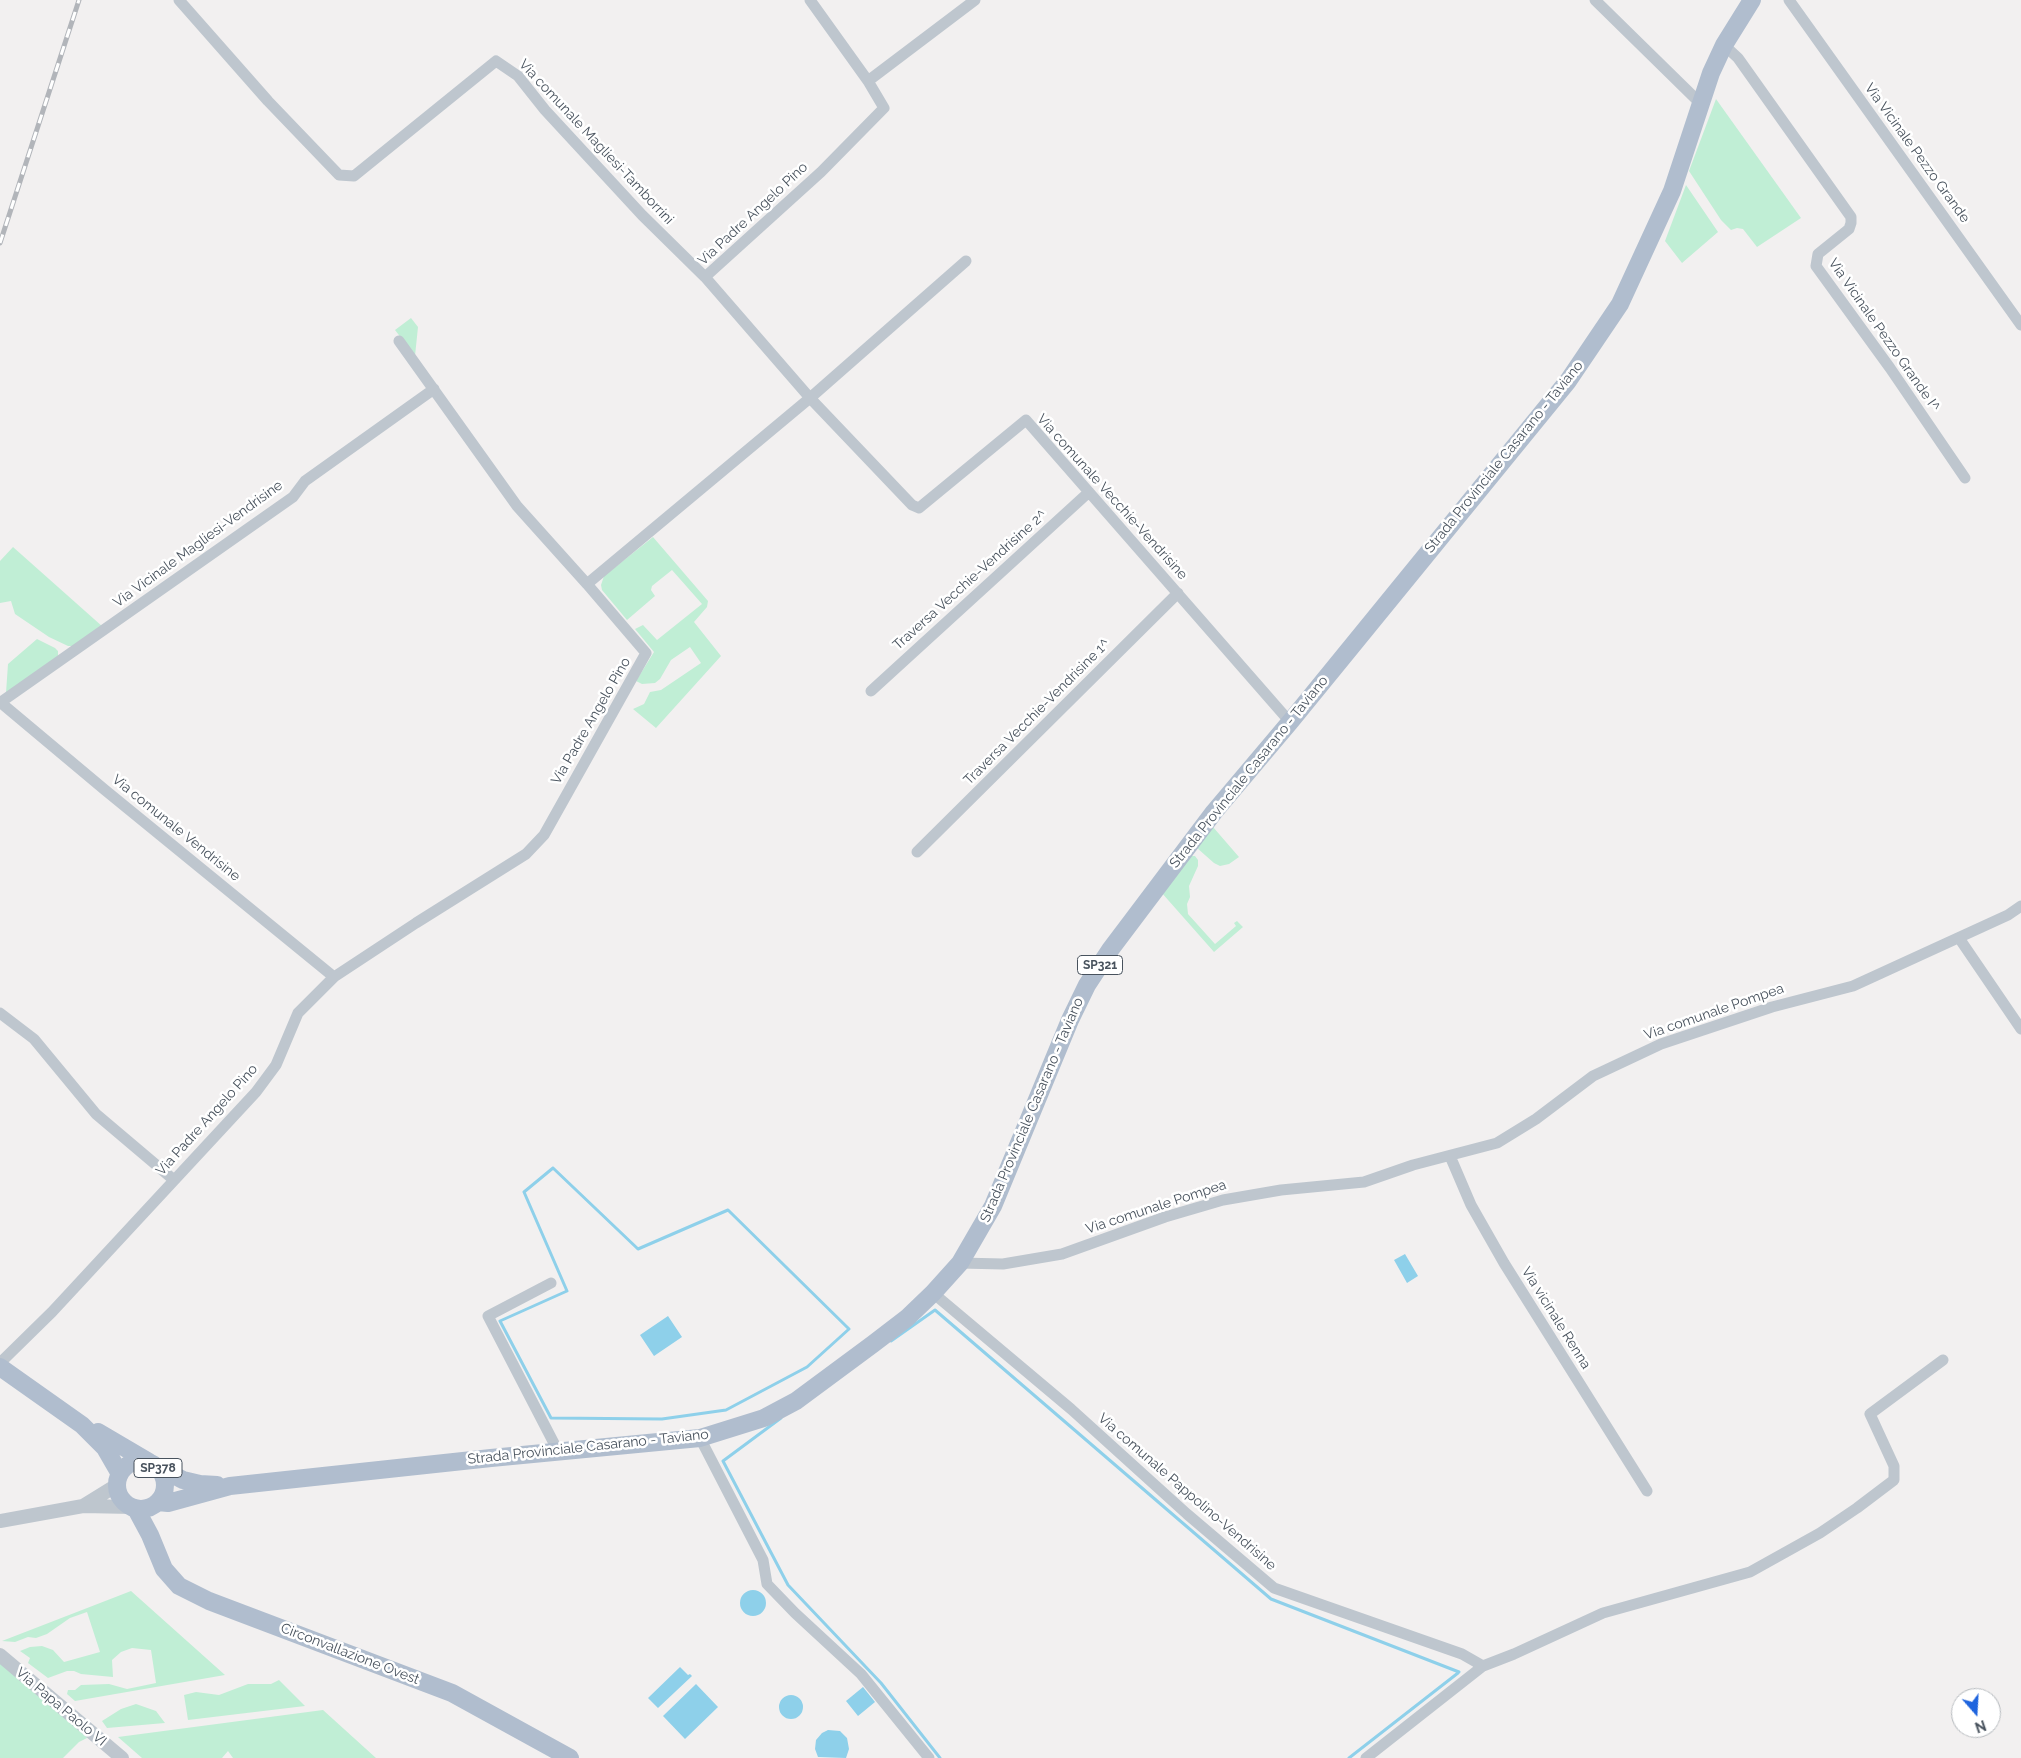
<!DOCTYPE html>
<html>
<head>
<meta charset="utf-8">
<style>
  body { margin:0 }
  #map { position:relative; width:2021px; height:1758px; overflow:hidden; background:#f2f0f0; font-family:Raleway,sans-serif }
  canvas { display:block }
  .north { position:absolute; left:1951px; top:1688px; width:50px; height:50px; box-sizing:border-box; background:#fff; border:1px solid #b6babe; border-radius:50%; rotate:161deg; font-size:14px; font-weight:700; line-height:20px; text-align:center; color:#48525d }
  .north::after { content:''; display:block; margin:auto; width:18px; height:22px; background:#1e64de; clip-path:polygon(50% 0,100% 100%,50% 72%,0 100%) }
</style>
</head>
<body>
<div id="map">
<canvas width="2021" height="1758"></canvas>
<div class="north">N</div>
</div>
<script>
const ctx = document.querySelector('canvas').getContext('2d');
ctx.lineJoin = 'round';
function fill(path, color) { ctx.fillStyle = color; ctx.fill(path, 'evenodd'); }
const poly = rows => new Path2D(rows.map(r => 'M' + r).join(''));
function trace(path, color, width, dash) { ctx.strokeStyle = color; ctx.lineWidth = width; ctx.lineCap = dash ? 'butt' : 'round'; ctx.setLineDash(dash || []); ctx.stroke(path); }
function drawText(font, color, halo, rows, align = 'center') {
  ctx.font = font + ' Raleway,sans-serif'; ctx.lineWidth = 5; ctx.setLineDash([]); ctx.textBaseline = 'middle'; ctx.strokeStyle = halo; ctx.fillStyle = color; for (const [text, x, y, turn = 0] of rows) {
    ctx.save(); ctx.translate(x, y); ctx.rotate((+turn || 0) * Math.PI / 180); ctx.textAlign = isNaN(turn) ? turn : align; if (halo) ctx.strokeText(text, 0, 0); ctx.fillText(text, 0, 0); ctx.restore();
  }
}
fill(poly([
  [1716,99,1801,218,1757,247,1743,229,1737,228,1731,230,1721,220,1689,171],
  [1686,185,1718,232,1682,263,1665,241],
  [411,318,418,327,415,356,395,330],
  [653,537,708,601,707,607,694,622,721,656,656,728,633,709,644,704,650,692,661,690,701,663,690,647,671,660,660,679,655,683,642,684,636,681,654,652,635,629,643,625,657,640,702,604,672,570,652,586,651,590,655,596,627,620,602,590,601,585,604,576],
  [13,547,103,627,75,646,68,646,49,637,15,614,11,601,0,603,0,561],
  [37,639,55,648,58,651,58,657,6,693,8,664],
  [1213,827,1239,857,1229,864,1220,866,1214,863,1197,848],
  [1189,856,1195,856,1198,860,1198,866,1189,886,1190,897,1187,904,1188,914,1215,944,1236,926,1234,923,1237,921,1243,927,1214,952,1161,892],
  [131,1591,225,1675,75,1701,67,1694,68,1690,75,1690,81,1685,109,1684,127,1689,156,1683,151,1650,132,1648,121,1652,112,1660,113,1677,81,1674,74,1671,67,1671,48,1678,28,1663,30,1658,20,1651,30,1647,42,1646,53,1650,64,1662,100,1652,87,1612,70,1618,47,1634,36,1638,28,1637,15,1642,2,1641],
  [0,1662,86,1734,87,1738,79,1742,63,1758,0,1758],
  [279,1680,305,1706,188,1720,184,1695,196,1692,219,1695,248,1684,271,1684],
  [136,1704,156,1711,165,1723,107,1728,102,1721,121,1709],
  [323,1710,376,1758,233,1758,228,1751,222,1758,142,1758,118,1737]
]), '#c0eed5');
fill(poly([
  [1405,1254,1418,1276,1407,1283,1394,1260],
  [668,1316,682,1337,654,1356,640,1335],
  '740 1603a13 13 0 1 1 26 0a13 13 0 1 1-26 0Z',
  [680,1667,688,1675,690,1674,692,1676,658,1708,648,1698],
  [696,1684,718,1707,685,1739,663,1716],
  [863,1687,875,1702,858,1716,846,1701],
  '779 1707a12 12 0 1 1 24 0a12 12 0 1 1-24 0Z',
  [828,1730,840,1731,847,1738,849,1749,846,1758,818,1757,815,1749,816,1740,822,1733]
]), '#8ed0ea');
trace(poly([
  [553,1168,638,1249,728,1210,849,1329,807,1367,726,1410,662,1419,551,1418,500,1321,567,1291,524,1192,553,1168],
  [891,1341,935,1310,1271,1599,1459,1672],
  [781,1418,723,1461,788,1585,881,1683,940,1758],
  [1349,1758,1458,1673]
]), '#8ed0ea', 3);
trace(poly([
  [179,0,268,101,339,175,354,176,496,61,518,76,545,110,642,215,705,277],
  [810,0,868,81],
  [1595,0,1700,103],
  [1789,0,2021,325],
  [1724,45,1738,58,1851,217,1851,223,1849,229,1818,254,1816,266,1890,368,1965,478],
  [966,261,810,398,912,505,919,508,1026,420,1290,722],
  [399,341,517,506,587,584],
  [871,691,1089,492],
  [0,702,105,790,334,977],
  [1,702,293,497,305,481,434,389],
  [917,852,1178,593],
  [1959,938,2021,1029],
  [0,1013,34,1039,96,1114,174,1180],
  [1450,1156,1471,1205,1504,1263,1647,1491],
  [960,1263,1003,1264,1062,1254,1165,1217,1223,1200,1281,1190,1364,1182,1413,1165,1497,1143,1536,1119,1593,1076,1661,1044,1772,1007,1853,986,2008,915,2021,906],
  [551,1283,488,1316,558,1451],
  [933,1293,1071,1409,1187,1514,1274,1588,1462,1654,1483,1666],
  [0,1363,52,1312,256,1092,276,1065,298,1013,334,977,416,923,526,854,544,835,646,653,587,584,810,398,705,277,821,172,884,108,868,81,975,0],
  [700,1438,763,1560,767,1584,795,1613,861,1674,929,1758],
  [1366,1758,1483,1666,1514,1654,1603,1613,1750,1572,1820,1533,1857,1508,1894,1480,1894,1466,1870,1414,1943,1360]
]), '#bec6ce', 11);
trace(poly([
  [83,1506,117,1485],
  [0,1521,83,1506,132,1507],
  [0,1655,122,1758]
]), '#bec6ce', 14);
trace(poly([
  [0,1367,82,1425,105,1448,120,1474],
  [98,1432,149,1462],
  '117 1485a24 24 0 1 1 48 0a24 24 0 1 1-48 0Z',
  [158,1467,183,1480,200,1484,217,1485],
  [158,1502,168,1503,230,1486,491,1458,700,1438,764,1418,796,1401,873,1344,907,1318,933,1293,960,1263,993,1206,1070,1020,1087,985,1110,950,1214,812,1290,722,1568,381,1620,304,1672,191,1711,73,1724,45,1752,0],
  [136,1509,150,1535,164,1569,179,1586,209,1601,452,1693,570,1758]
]), '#b0bdce', 18);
const rail = poly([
  [0,243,79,0]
]);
trace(rail, '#b2b5ba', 5);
trace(rail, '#fff', 3, [9]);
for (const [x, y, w] of [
  [1100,965,45],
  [158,1468,48]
]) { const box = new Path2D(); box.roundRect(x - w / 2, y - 9.5, w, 19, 4); ctx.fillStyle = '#fff'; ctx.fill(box); trace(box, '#48525d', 1); }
drawText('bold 12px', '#48525d', null, [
  ["SP321",1100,965],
  ["SP378",158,1468]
]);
drawText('14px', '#48525d', '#fff', [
  ["Via comunale Magliesi-Tamborrini",596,142,47],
  ["Via Vicinale Pezzo Grande",1917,153,54],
  ["Via Padre Angelo Pino",753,214,-43],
  ["Via Vicinale Pezzo Grande I^",1884,335,55],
  ["Strada Provinciale Casarano - Taviano",1504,457,-51],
  ["Via comunale Vecchie-Vendrisine",1112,497,48],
  ["Via Vicinale Magliesi-Vendrisine",198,544,-36],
  ["Traversa Vecchie-Vendrisine 2^",970,580,-42],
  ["Traversa Vecchie-Vendrisine 1^",1037,712,-45],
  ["Via Padre Angelo Pino",591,721,-60],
  ["Strada Provinciale Casarano - Taviano",1249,772,-51],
  ["Via comunale Vendrisine",176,828,39],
  ["Via comunale Pompea",1714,1012,-19],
  ["Strada Provinciale Casarano - Taviano",1032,1110,-67],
  ["Via Padre Angelo Pino",207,1120,-48],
  ["Via comunale Pompea",1156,1207,-18],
  ["Via vicinale Renna",1556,1318,58],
  ["Strada Provinciale Casarano - Taviano",588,1447,-6],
  ["Via comunale Pappolino-Vendrisine",1187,1492,41],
  ["Circonvallazione Ovest",350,1654,21],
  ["Via Papa Paolo VI",61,1707,40]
]);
</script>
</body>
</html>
